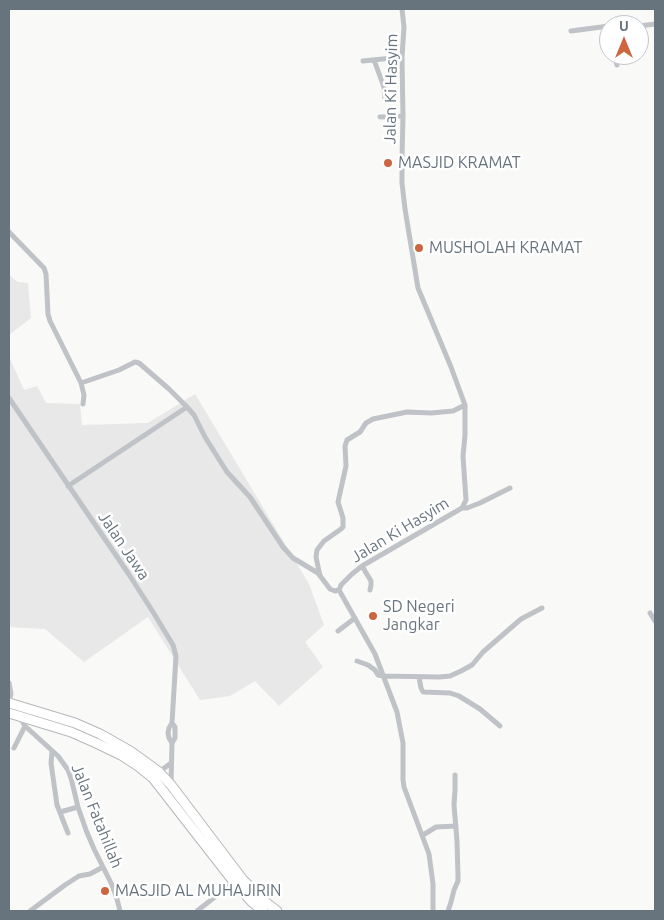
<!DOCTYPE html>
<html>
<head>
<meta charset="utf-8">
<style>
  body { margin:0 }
  #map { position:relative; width:664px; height:920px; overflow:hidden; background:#f9f9f7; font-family:Ubuntu,sans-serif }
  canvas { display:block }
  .frame { position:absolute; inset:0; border:10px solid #67747e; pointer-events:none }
  .north { position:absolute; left:599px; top:15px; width:50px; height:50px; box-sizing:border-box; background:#fff; border:1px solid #c2c7cb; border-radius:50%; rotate:0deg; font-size:14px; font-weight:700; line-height:20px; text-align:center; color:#67747e }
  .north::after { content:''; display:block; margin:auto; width:18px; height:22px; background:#ce6541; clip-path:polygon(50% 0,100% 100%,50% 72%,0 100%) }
</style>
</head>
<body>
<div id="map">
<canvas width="664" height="920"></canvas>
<div class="frame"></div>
<div class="north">U</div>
</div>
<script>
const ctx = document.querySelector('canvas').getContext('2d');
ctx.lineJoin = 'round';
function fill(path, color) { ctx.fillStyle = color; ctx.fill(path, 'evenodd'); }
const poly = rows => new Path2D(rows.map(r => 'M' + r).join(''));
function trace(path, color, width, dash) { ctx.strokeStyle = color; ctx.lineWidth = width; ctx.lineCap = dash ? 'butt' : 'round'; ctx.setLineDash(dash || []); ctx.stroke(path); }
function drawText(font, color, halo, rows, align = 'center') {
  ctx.font = font + ' Ubuntu,sans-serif'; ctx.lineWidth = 5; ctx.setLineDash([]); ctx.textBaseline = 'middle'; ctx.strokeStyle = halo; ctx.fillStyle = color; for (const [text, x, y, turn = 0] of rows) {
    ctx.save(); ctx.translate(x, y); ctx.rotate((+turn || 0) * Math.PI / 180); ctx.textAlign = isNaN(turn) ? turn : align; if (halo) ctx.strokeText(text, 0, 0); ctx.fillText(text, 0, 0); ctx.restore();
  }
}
fill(poly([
  [9,275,18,282,28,283,31,318,9,335],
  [9,356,24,390,37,386,46,403,80,404,82,425,148,423,195,394,309,584,324,625,305,642,323,667,279,706,255,681,230,696,200,700,148,617,84,662,45,629,9,627]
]), '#e7e8e7');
const highway = poly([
  [9,703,75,723,100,734,130,751,159,772,171,785,243,880,264,901,277,911],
  [9,713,71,732,96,743,121,755,138,766,153,778,234,882,252,902,263,911]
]);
trace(highway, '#b5b8bb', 11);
trace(poly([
  [402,9,404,27,402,57,403,116,402,158,402,183,405,209,418,288,451,367,465,405,465,435,463,456,466,500,462,508,362,566,352,574,341,585,339,590,375,654,397,712,403,743,403,780,404,787,429,854,433,884,433,911],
  [639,26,655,24],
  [607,27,609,34],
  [571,31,609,26],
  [614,55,617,65],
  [374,60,384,87,385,100],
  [363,61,402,57],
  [380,117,403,116],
  [9,232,44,268,46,274,48,314,50,321,81,383,84,395,83,404],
  [81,383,119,370,135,362,139,363,169,389,187,407,194,415,205,437,227,472,250,497,283,547,293,558,318,573,330,589,335,591,339,590],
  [9,398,128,573,153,612,173,645,176,656,172,723,175,727,175,738,172,743],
  [68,486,187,407],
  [462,508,467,508,480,503,510,488],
  [362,566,371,581,371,585,370,590],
  [320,576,316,557,317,550,324,541,341,529,343,527,343,518,338,502,346,466,345,446,347,440,360,432,366,423,373,419,407,412,431,413,453,411,465,405],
  [650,613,655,621],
  [338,631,355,618],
  [357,661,368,665,375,670,378,675,383,676,439,677,450,676,461,671,472,665,483,652,521,619,542,608],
  [419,677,421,688,423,692,450,693,459,696,480,709,500,726],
  [9,683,11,694,9,701],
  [19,716,25,726,58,756,68,770,71,778,78,807,86,830,94,849,112,885,117,899,120,911],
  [14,748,25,726],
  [52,752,51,763,57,805,68,833],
  [159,772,171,763],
  [171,785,172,743,169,738,168,733,169,728,172,723],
  [60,812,78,807],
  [423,835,436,827,456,826],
  [30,911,65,885,79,876,90,874,103,867],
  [197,911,234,882],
  [448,911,451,902,454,890,458,881,458,876,457,841,454,805,455,790,455,775]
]), '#bfc2c6', 5);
trace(highway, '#fff', 9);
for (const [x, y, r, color] of [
  [388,163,5,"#ce6541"],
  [419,248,5,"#ce6541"],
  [373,616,5,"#ce6541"],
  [105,891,5,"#ce6541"]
]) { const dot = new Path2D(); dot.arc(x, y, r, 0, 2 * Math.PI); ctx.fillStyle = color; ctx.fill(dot); trace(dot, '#fff', 2); }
drawText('16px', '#67747e', '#fff', [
  ["Jalan Ki Hasyim",391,89,-89],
  ["Jalan Ki Hasyim",400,530,-31],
  ["Jalan Jawa",124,546,56],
  ["Jalan Fatahillah",97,816,68]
]);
drawText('16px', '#67747e', '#fff', [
  ["MASJID KRAMAT",398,163],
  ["MUSHOLAH KRAMAT",429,248],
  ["SD Negeri",383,607],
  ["Jangkar",383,625],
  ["MASJID AL MUHAJIRIN",115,891]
], 'left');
</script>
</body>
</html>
